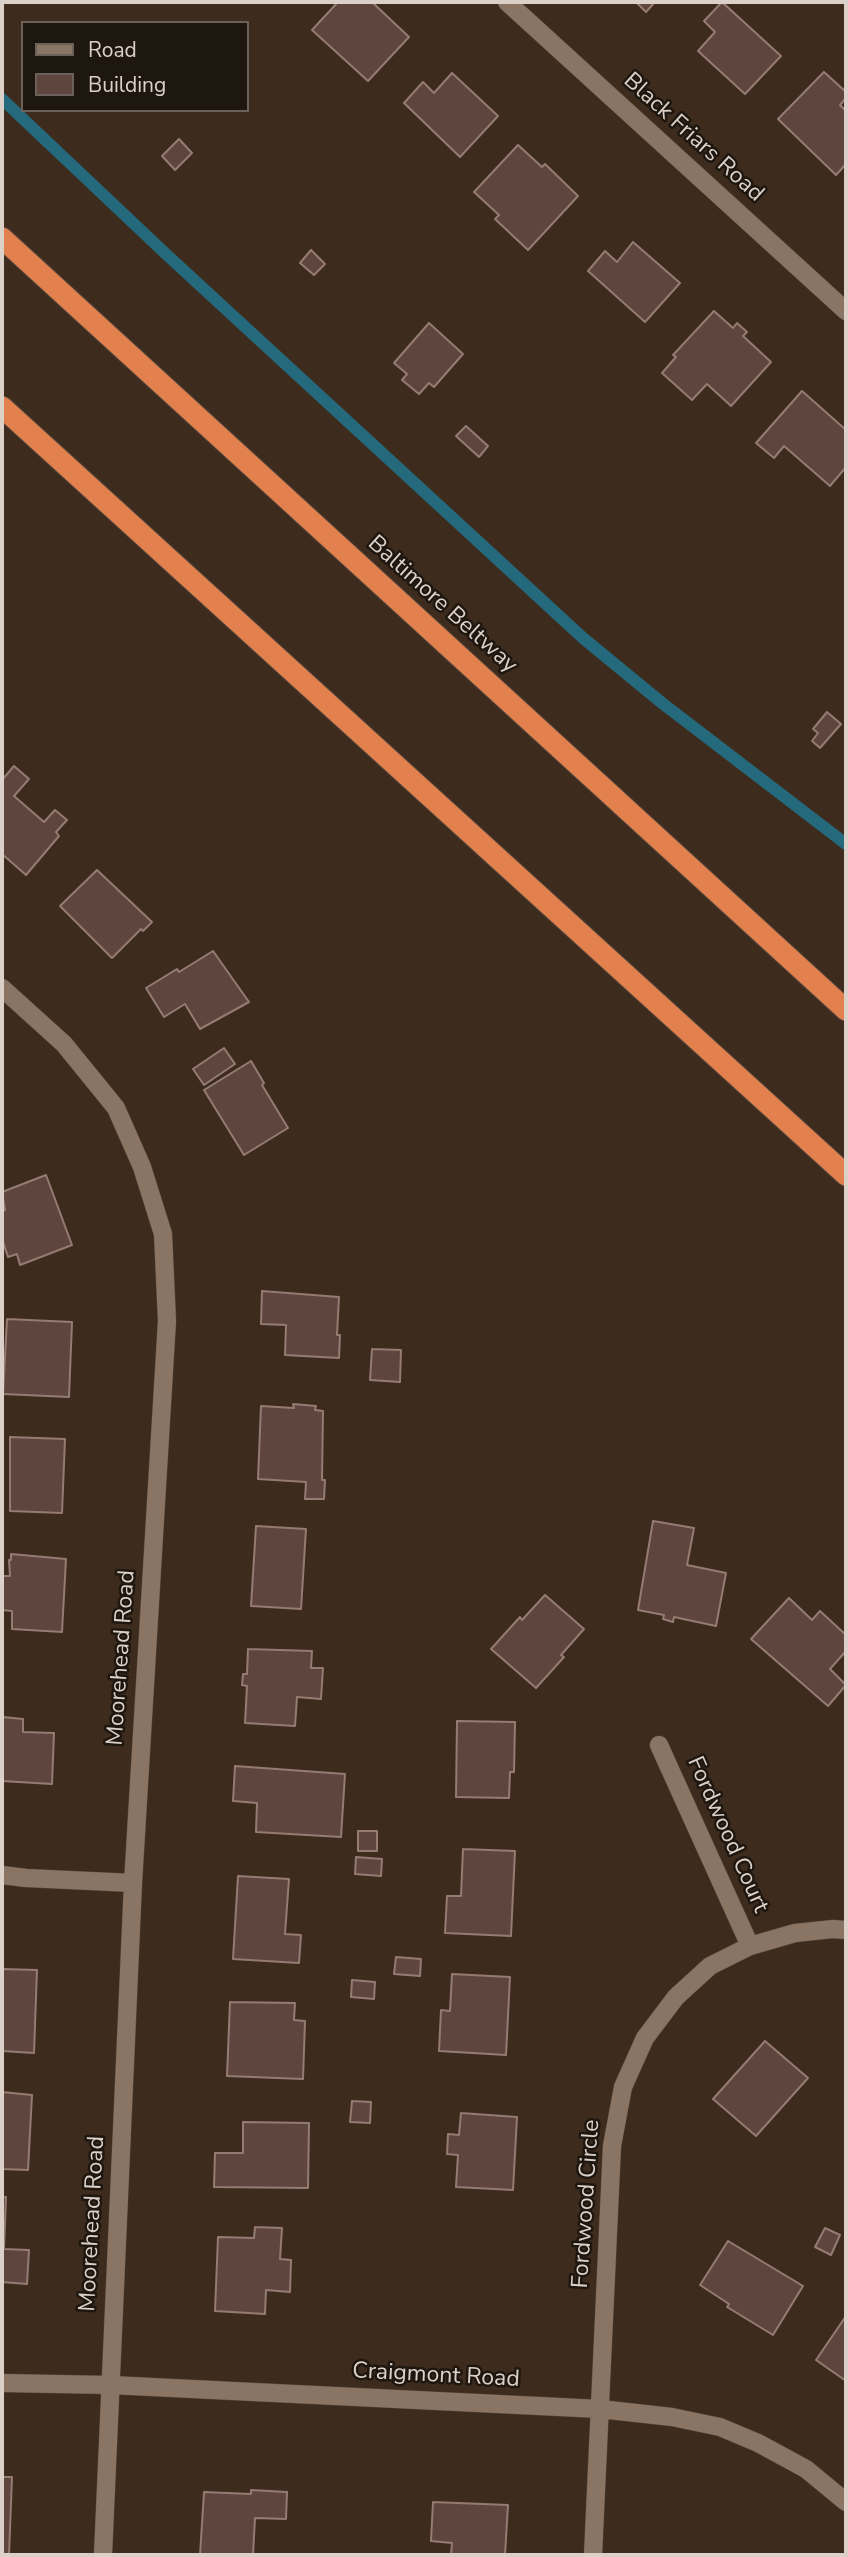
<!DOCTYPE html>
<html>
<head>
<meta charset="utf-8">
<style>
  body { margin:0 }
  #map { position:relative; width:848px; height:2557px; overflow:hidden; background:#3d2c1e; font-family:"Nunito Sans",sans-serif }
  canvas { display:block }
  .frame { position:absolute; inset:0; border:4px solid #dcd1c8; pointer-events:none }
  .legend { position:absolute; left:21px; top:21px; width:228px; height:91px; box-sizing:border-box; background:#1e1710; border:2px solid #6a615a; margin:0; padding:9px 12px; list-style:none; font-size:21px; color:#dcd1c8 }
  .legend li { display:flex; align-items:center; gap:14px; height:35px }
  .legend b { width:35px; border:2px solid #6a615a }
</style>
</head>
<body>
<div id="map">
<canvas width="848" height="2557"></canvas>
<div class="frame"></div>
<ul class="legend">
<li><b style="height:9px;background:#8a7565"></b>Road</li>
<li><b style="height:19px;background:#5e463f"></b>Building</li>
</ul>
</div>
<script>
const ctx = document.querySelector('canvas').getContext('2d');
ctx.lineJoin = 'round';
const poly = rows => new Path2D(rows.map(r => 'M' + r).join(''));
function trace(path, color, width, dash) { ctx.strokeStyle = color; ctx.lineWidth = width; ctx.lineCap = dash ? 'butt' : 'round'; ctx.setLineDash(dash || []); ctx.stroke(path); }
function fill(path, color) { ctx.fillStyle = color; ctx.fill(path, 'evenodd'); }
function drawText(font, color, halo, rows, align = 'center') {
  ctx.font = font + ' "Nunito Sans",sans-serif'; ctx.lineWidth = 5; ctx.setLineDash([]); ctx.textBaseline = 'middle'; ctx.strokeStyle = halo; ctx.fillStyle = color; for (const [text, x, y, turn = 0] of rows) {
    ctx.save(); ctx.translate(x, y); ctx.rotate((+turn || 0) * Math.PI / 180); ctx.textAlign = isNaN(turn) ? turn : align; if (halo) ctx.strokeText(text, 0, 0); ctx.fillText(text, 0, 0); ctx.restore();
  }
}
trace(poly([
  [2,99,167,255,583,638,662,703,846,844]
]), '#25697c', 12);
const building = poly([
  [338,2,372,2,409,37,368,81,312,30,338,2],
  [636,2,655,2,646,12,636,2],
  [722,2,781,56,745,94,698,51,715,32,704,21,722,2],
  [824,72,846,92,846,98,840,105,846,111,846,164,836,175,778,119,824,72],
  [452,73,498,116,460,157,404,103,423,82,434,93,452,73],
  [179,139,192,153,175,170,162,156,179,139],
  [518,145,542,167,545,164,578,196,528,250,495,219,499,215,474,192,518,145],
  [633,242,680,283,645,322,588,271,605,251,617,262,633,242],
  [311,250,325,264,314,275,300,263,311,250],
  [714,311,733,328,737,323,747,332,743,336,771,362,731,406,707,384,692,400,662,373,676,357,673,355,714,311],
  [429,323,463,354,434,387,429,383,419,394,402,380,407,374,394,363,429,323],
  [802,391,846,430,846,467,830,486,784,446,774,458,756,443,802,391],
  [466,426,488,446,479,457,456,436,466,426],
  [827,712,841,724,820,748,812,741,818,733,813,729,827,712],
  [14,766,29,779,14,796,44,822,55,810,67,820,56,832,59,836,26,875,2,854,2,780,14,766],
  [97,870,152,922,143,931,141,929,112,958,60,906,97,870],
  [213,951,249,1002,200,1029,185,1004,164,1017,146,988,177,969,179,972,213,951],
  [224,1048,235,1064,204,1085,193,1069,224,1048],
  [251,1061,264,1083,262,1085,288,1128,244,1155,204,1090,251,1061],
  [46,1175,72,1245,20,1265,17,1254,8,1257,2,1239,2,1212,5,1210,2,1192,46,1175],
  [262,1291,339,1297,337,1335,340,1335,339,1358,285,1355,286,1325,261,1324,262,1291],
  [7,1319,72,1322,69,1397,3,1394,7,1319],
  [372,1349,401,1350,400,1382,370,1380,372,1349],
  [293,1404,316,1406,315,1410,323,1411,322,1480,325,1480,324,1499,305,1499,306,1482,258,1479,261,1406,294,1408,293,1404],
  [10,1437,65,1439,62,1513,10,1511,10,1437],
  [653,1521,694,1528,687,1565,726,1573,716,1626,674,1617,673,1622,663,1619,664,1615,638,1610,653,1521],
  [256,1526,306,1529,301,1609,251,1606,256,1526],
  [11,1554,66,1559,62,1632,12,1629,12,1611,2,1610,2,1576,10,1576,9,1560,11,1560,11,1554],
  [545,1595,584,1629,561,1655,564,1657,536,1688,491,1649,520,1617,522,1620,545,1595],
  [789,1598,812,1620,820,1611,846,1635,846,1651,830,1669,846,1685,828,1706,751,1639,789,1598],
  [248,1649,312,1651,311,1668,323,1668,321,1699,297,1697,295,1726,245,1723,247,1686,242,1685,243,1674,247,1674,248,1649],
  [3,1717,23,1719,23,1732,54,1733,52,1784,2,1781,3,1717],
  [457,1721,515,1722,514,1772,510,1772,509,1798,456,1797,457,1721],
  [235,1766,345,1774,341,1837,256,1832,257,1803,233,1801,235,1766],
  [358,1831,377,1831,377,1851,358,1851,358,1831],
  [463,1849,515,1851,511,1936,445,1933,447,1896,461,1896,463,1849],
  [356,1857,382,1859,381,1876,355,1874,356,1857],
  [238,1876,289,1879,285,1934,301,1935,299,1963,233,1959,238,1876],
  [396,1957,421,1959,420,1976,394,1974,396,1957],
  [2,1969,37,1970,34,2053,2,2051,2,1969],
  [452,1974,510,1977,506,2055,439,2051,441,2010,450,2011,452,1974],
  [352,1980,375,1982,374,1999,351,1997,352,1980],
  [230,2002,295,2003,294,2020,305,2021,303,2079,227,2076,230,2002],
  [765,2041,808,2078,756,2136,713,2099,765,2041],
  [2,2092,32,2095,28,2170,2,2169,2,2092],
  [352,2101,371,2102,370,2123,350,2122,352,2101],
  [461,2113,517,2117,513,2190,456,2187,458,2155,447,2154,448,2134,459,2135,461,2113],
  [243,2122,309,2123,308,2188,214,2187,215,2153,243,2153,243,2122],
  [2,2197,6,2197,4,2249,29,2250,27,2284,2,2282,2,2197],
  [255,2227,282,2228,280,2259,291,2260,290,2292,266,2290,265,2314,215,2311,218,2237,254,2238,255,2227],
  [825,2228,840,2235,831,2255,815,2247,825,2228],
  [728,2241,803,2286,773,2335,727,2307,729,2304,700,2285,728,2241],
  [846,2316,846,2381,816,2360,846,2316],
  [2,2477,12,2477,9,2555,2,2555,2,2477],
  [251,2490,287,2492,286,2519,255,2518,253,2555,200,2555,204,2492,251,2494,251,2490],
  [433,2502,508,2505,505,2555,451,2555,452,2543,431,2541,433,2502]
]);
fill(building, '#5e463f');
trace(building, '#957b74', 2);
const street = poly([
  [507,2,846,311],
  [2,988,64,1044,116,1108,142,1167,163,1234,167,1321,133,1883,103,2555],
  [659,1745,750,1946],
  [2,1875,26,1878,133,1883],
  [2,2383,111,2385,600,2409,672,2417,720,2427,758,2443,806,2469,846,2502],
  [593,2555,612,2146,623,2087,645,2038,676,1997,710,1966,750,1946,795,1933,833,1929,846,1930]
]);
const highway = poly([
  [2,238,846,1010],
  [2,407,846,1175]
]);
trace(street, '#58493d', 19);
trace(highway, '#58493d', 23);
trace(street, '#8a7565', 18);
trace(highway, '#e2814e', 21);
drawText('23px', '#dcd1c8', '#1e1710', [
  ["Black Friars Road",693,138,42],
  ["Baltimore Beltway",442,605,42],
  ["Moorehead Road",122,1658,-86],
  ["Fordwood Court",727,1835,66],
  ["Fordwood Circle",587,2204,-86],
  ["Moorehead Road",93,2224,-87],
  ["Craigmont Road",436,2376,3]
]);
</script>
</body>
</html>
